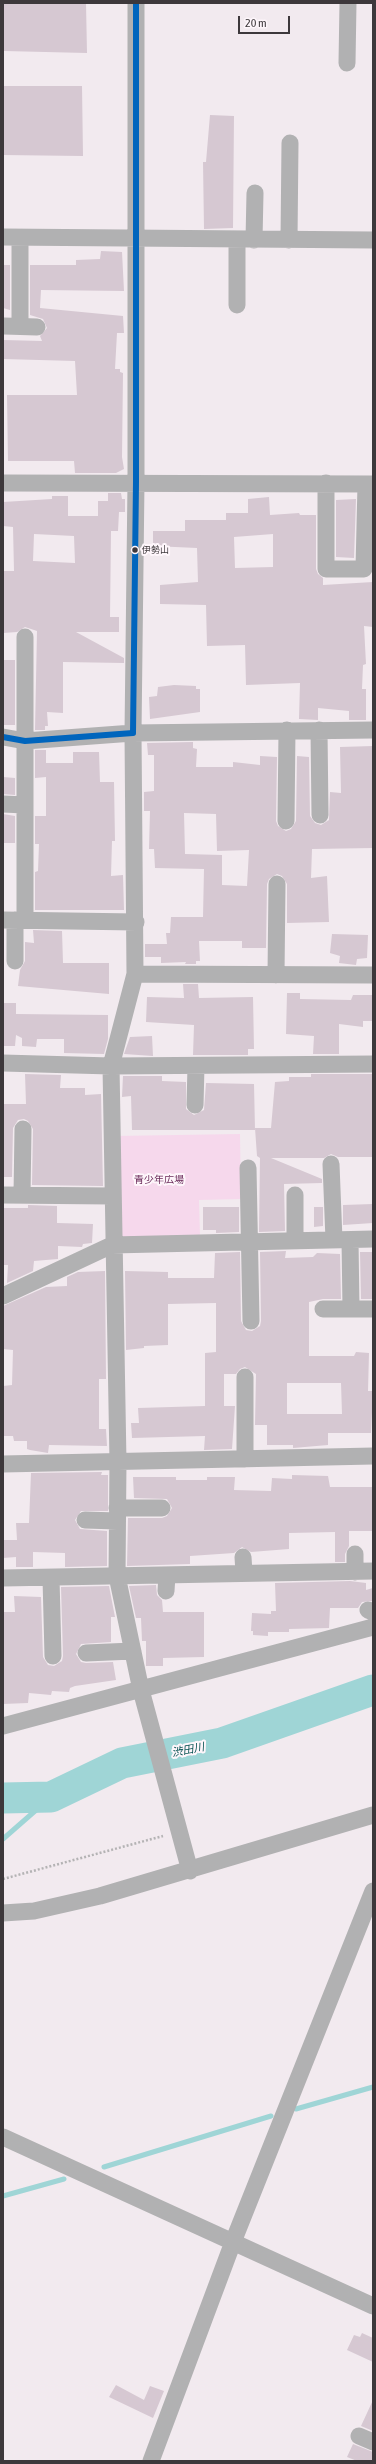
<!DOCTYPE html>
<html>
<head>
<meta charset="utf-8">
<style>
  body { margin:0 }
  #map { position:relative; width:376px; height:2464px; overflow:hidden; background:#f2eaef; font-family:"Asap Condensed",sans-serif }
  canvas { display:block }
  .frame { position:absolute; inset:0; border:4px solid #3d383b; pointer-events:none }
  .scale { position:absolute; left:238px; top:16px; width:52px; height:18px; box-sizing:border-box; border:2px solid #3d383b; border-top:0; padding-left:5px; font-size:12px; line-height:14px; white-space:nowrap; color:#3d383b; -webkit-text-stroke:3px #fef6fb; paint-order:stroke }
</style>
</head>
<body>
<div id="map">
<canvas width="376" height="2464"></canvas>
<div class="frame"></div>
<div class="scale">20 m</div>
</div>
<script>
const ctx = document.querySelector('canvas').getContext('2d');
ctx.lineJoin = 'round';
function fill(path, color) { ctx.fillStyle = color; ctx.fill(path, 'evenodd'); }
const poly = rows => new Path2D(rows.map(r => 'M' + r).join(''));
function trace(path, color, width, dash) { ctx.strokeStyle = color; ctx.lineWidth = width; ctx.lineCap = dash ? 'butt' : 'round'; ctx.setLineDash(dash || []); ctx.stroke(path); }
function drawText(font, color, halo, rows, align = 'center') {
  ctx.font = font + ' "Asap Condensed","Noto Sans JP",sans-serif'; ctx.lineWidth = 4; ctx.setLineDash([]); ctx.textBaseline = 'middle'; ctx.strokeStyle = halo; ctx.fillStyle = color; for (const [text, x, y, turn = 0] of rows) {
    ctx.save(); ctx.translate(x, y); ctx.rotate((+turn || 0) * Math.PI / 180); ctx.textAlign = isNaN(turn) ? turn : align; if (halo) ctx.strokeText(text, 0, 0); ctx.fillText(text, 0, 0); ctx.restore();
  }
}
fill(poly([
  [240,1134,241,1199,199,1200,200,1236,122,1237,114,1136]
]), '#f6d8ec');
trace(poly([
  [3,1839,51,1797],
  [296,2109,373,2087],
  [104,2167,271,2116],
  [3,2196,64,2179]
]), '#9fd5d6', 5);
trace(poly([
  [3,1798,51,1797,122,1763,222,1743,373,1690]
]), '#9fd5d6', 31);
fill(poly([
  [3,3,86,3,87,53,4,51],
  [3,86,82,86,83,156,3,155],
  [210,115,234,116,233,228,204,229,203,162,206,162],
  [101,251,122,252,124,291,41,290,40,308,123,316,124,333,117,333,115,369,120,369,120,372,123,373,122,457,124,469,116,473,75,473,74,461,8,461,7,395,77,395,75,361,3,359,3,340,42,341,40,336,47,328,43,319,30,315,30,265,76,265,76,260,100,259],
  [3,265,10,265,10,310,3,308],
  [108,493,121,493,122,499,125,499,125,512,119,512,118,531,111,531,110,617,119,617,119,632,76,632,124,658,124,663,63,662,63,713,47,712,48,726,45,726,45,730,35,730,37,631,25,627,17,632,3,633,3,571,14,571,13,527,3,526,3,502,52,499,52,496,68,496,68,516,98,516,98,501,108,501],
  [34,534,74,536,75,563,33,561],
  [269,497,270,515,299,513,300,515,316,515,316,569,318,574,323,578,323,585,373,582,373,627,364,626,366,664,363,665,362,689,366,689,366,720,349,720,349,711,318,708,318,720,299,719,300,683,246,685,245,645,207,646,206,605,160,604,160,585,198,582,197,548,153,546,153,531,185,531,185,520,226,520,226,513,248,513,248,499],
  [273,534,273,567,235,568,234,537],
  [356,499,354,558,336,557,336,500],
  [3,660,15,660,15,725,3,725],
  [174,685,196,686,196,689,200,689,200,712,150,719,149,697,157,696,158,687],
  [193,742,193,748,197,749,196,767,233,767,233,762,260,765,260,756,277,757,276,821,278,826,286,831,291,829,296,821,297,756,309,757,310,816,315,823,321,825,329,820,330,792,341,793,340,747,373,746,373,848,312,849,311,878,327,876,329,922,287,923,287,884,282,876,277,874,269,879,267,884,266,948,242,948,242,941,199,941,200,961,196,961,196,964,185,964,186,962,161,963,161,957,145,957,145,944,167,944,166,933,170,933,171,917,203,917,204,869,155,868,154,849,149,849,150,811,144,811,144,792,154,791,154,755,148,755,147,743],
  [184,813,216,814,217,851,249,850,247,886,222,885,222,855,185,854],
  [35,750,46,750,46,763,73,763,73,752,99,752,100,782,114,782,115,841,112,841,111,876,123,875,124,910,35,910,35,872,38,871,39,844,35,844,35,816,46,816,46,777,35,778],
  [3,777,15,778,15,795,3,794],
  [3,814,15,816,15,843,3,843],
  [33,930,62,931,63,963,109,963,109,994,18,986,20,970,25,961,25,942,34,943],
  [332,934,368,935,367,958,357,959,356,965,339,963,340,956,330,953],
  [183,984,198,984,199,998,253,997,254,1049,248,1049,248,1055,193,1055,194,1025,146,1022,147,997,184,998],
  [287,993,300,993,300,999,351,1000,353,995,373,995,373,1021,363,1021,363,1027,339,1024,339,1054,313,1054,314,1036,286,1034],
  [3,1003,16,1003,16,1014,108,1015,108,1039,104,1054,64,1053,64,1039,37,1039,36,1047,22,1046,22,1038,16,1035,15,1046,3,1046],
  [152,1036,153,1056,124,1054,130,1037],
  [25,1074,61,1075,60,1088,85,1088,85,1095,101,1094,103,1186,32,1185,33,1129,28,1121,24,1119,18,1120,13,1128,12,1177,3,1177,3,1104,26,1104],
  [311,1074,373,1074,373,1157,338,1157,331,1154,324,1158,271,1158,322,1179,322,1183,284,1184,285,1231,259,1232,260,1158,257,1156,255,1128,271,1128,275,1082,289,1081,289,1077,311,1077],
  [123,1076,162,1076,162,1081,186,1082,186,1109,194,1115,204,1110,206,1083,254,1084,255,1130,132,1130,131,1096,122,1097],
  [373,1204,373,1223,343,1225,343,1205],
  [28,1205,57,1206,57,1223,93,1224,92,1243,83,1244,82,1247,58,1246,58,1259,34,1261,33,1271,7,1283,8,1265,3,1265,3,1208,28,1208],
  [203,1207,239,1207,239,1232,216,1233,216,1230,203,1230],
  [314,1207,323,1207,323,1226,314,1227],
  [286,1251,285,1258,313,1257,317,1253,340,1254,341,1299,323,1299,309,1302,309,1356,354,1356,356,1352,369,1353,368,1391,373,1391,371,1433,328,1433,328,1445,293,1448,293,1445,267,1445,267,1425,255,1425,256,1374,245,1367,240,1369,236,1374,224,1374,224,1406,235,1406,232,1449,204,1450,205,1436,132,1438,131,1423,139,1423,138,1408,205,1406,205,1353,216,1352,216,1303,168,1304,168,1345,144,1346,144,1348,126,1350,125,1271,168,1272,168,1278,214,1278,215,1253,240,1252,241,1321,246,1330,252,1331,260,1326,261,1321,260,1252],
  [287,1383,341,1383,342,1414,287,1414],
  [360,1252,373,1252,373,1299,361,1299],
  [105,1271,106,1379,99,1379,99,1429,106,1429,107,1446,49,1445,48,1453,30,1450,27,1449,27,1441,14,1441,13,1436,3,1436,3,1386,12,1385,13,1350,3,1349,3,1306,46,1287,67,1286,67,1277,78,1272],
  [102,1472,101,1475,108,1475,108,1511,81,1511,75,1520,80,1529,107,1531,107,1566,65,1567,65,1553,33,1552,33,1567,16,1567,16,1557,3,1558,3,1540,17,1540,16,1523,29,1523,31,1473],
  [292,1475,328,1476,330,1487,373,1487,373,1531,349,1531,349,1546,345,1554,345,1562,335,1562,335,1532,289,1533,289,1549,251,1552,242,1547,234,1553,190,1556,190,1564,127,1566,128,1518,162,1518,167,1516,172,1508,167,1499,134,1498,133,1477,176,1477,176,1480,207,1480,207,1477,235,1477,234,1490,271,1491,272,1478,292,1479],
  [350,1581,366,1583,366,1590,373,1588,373,1601,362,1602,358,1608,330,1608,329,1628,289,1629,289,1632,268,1632,268,1636,253,1635,253,1631,251,1631,252,1613,271,1614,271,1611,276,1611,275,1583],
  [156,1585,157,1595,162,1600,163,1612,204,1612,204,1657,163,1658,163,1666,146,1666,146,1641,142,1641,141,1618,136,1618,129,1586],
  [109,1586,115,1617,111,1617,111,1642,81,1644,76,1654,81,1662,86,1663,113,1662,116,1680,75,1686,70,1688,69,1692,52,1691,51,1695,29,1693,28,1703,3,1704,3,1612,15,1612,14,1596,41,1597,43,1657,48,1665,54,1666,62,1661,63,1656,61,1587],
  [362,2333,373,2338,373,2362,347,2350,354,2335,360,2337],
  [116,2385,144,2400,150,2386,164,2391,153,2418,109,2397],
  [373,2400,373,2431,361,2426],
  [353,2444,373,2452,373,2461,357,2461,347,2457]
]), '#d6c8d2');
trace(poly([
  [3,1879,163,1836]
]), '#b4b3b4', 2.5, [2, 2]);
trace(poly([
  [136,3,136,482,133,733,135,974,111,1066,118,1462,117,1576,141,1690,190,1871],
  [347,63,348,3],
  [3,237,373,240],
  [237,240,237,305],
  [254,240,255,193],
  [289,240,290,143],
  [4,326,37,327],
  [20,326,20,238],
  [3,483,373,484],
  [326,483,326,569,364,569,366,484],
  [319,730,320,815],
  [3,737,25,741,133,733,373,730],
  [3,804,25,805],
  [286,821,287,730],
  [3,920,136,922],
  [25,920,25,637],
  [15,961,15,920],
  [135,974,373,975],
  [276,975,277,884],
  [3,1063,111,1066,373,1064],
  [195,1105,196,1066],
  [331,1164,334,1240],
  [248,1168,251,1321],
  [3,1195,112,1196],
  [22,1195,23,1129],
  [295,1195,295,1241],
  [350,1240,351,1309],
  [3,1296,112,1245,373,1239],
  [323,1309,373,1309],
  [245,1377,245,1459],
  [3,1464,373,1456],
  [117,1508,162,1508],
  [85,1520,117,1521],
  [355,1554,355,1572],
  [243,1557,244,1573],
  [3,1578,373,1571],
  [51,1578,53,1656],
  [166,1591,167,1575],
  [368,1610,373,1612],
  [86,1653,133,1651],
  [3,1726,373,1627],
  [3,1913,34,1911,100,1896,373,1815],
  [3,2137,373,2306],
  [359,2436,373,2442],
  [151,2461,233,2242,373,1891]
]), '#b1b1b2', 17);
trace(poly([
  [133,733,136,482,136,3],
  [3,737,25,741,133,733]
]), '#0065bd', 6);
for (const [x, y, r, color] of [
  [135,550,3.5,"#3d383b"]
]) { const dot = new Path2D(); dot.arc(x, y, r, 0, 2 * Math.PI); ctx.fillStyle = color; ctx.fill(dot); trace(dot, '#fef6fb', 1.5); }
drawText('9px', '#3d383b', '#fef6fb', [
  ["伊勢山",142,550]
], 'left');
drawText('10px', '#6b2c5b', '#fef6fb', [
  ["青少年広場",159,1180]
]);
drawText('italic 11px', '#024f4f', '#fef6fb', [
  ["渋田川",188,1750,-11]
]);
</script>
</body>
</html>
